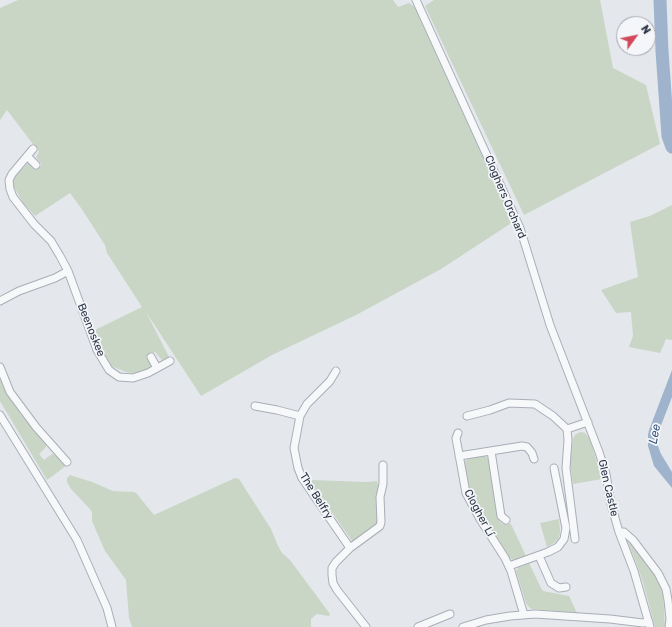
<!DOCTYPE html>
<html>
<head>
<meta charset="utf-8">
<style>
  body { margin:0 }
  #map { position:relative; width:672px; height:627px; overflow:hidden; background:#e4e7ec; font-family:Rubik,sans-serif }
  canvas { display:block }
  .north { position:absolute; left:616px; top:16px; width:40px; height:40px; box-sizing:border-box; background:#f4f6f9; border:1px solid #a4a8b1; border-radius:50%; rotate:57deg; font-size:11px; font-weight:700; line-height:16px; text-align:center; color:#2b3445 }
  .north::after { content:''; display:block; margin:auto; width:14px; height:18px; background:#d1495b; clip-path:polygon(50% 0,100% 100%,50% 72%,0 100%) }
</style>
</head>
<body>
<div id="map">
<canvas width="672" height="627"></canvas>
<div class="north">N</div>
</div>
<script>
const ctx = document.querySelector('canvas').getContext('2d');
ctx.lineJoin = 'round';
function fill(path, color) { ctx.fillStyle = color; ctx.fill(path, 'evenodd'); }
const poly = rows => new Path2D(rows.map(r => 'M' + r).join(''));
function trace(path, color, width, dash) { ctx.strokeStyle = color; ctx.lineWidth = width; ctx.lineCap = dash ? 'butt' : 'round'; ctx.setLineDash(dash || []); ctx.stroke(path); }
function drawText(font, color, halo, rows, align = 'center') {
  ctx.font = font + ' Rubik,sans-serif'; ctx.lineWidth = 3.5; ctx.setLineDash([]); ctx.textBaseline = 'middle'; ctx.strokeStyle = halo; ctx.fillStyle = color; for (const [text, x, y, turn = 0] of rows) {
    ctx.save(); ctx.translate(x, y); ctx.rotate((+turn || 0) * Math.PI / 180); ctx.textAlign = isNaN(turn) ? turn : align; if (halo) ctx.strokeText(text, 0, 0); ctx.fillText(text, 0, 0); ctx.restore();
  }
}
fill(poly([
  [18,0,393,0,398,7,409,3,416,8,513,222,441,269,356,315,272,355,201,396,146,312,169,357,162,360,155,352,148,356,154,367,137,374,126,372,111,366,104,353,95,330,142,307,107,253,105,245,81,208,70,193,35,216,23,203,14,187,13,181,15,177,27,164,31,162,38,169,42,165,36,157,39,152,7,110,0,120,0,8],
  [434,0,600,0,613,68,646,85,660,144,524,215,425,6],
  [672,205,672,340,666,339,660,353,629,347,633,336,631,312,616,313,601,290,638,277,630,222,650,216],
  [0,375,12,401,21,415,43,438,46,443,46,447,39,454,44,460,52,454,55,455,66,466,47,480,0,401],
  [581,432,585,433,590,439,602,479,573,484,570,462,573,439,575,435,578,433],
  [484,455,488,459,499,518,500,522,503,524,511,524,526,556,517,560,513,560,510,558,470,494,464,467,464,463,468,458],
  [70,475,92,482,113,491,134,492,137,494,154,515,235,478,239,479,271,529,278,546,282,553,290,560,330,614,329,616,317,614,311,619,311,627,132,627,129,618,126,580,105,551,92,521,92,512,89,508,71,489,67,482,67,478],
  [311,480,367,482,377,481,379,490,376,499,376,507,379,516,379,523,354,542,352,541,312,484],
  [559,519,560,529,560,534,558,539,554,543,547,547,540,523],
  [628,542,630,542,655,574,660,583,663,592,665,627,655,627,643,582,636,562],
  [529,563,541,588,543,591,569,596,577,613,532,609,529,607,526,603,516,571,519,567]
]), '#c9d6c5');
fill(poly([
  [672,370,672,397,660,428,657,439,658,446,661,454,672,472,672,488,654,466,648,446,648,435,649,430]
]), '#9fb4cc');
trace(poly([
  [660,0,662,51,668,136,672,147]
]), '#9fb4cc', 13);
const minor = poly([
  [416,0,520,228,550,325,599,452,606,474,611,504,619,532,634,571,650,627],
  [33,149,12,174,9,180,10,189,13,197,34,224,51,241,60,256,68,271,97,350,109,370,119,377,133,378,148,373,170,361],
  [27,156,36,165],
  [0,301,19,291,55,278,68,271],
  [151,357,157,368],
  [0,367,10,392,36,427,67,462],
  [336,371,330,381,307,404,300,416,294,448,298,468,302,478,350,548,336,562,332,568,332,575,333,583,337,590,366,627],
  [255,406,277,410,300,416],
  [0,415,77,540,107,608,112,627],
  [467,416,490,410,509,403,535,404,553,416,567,429,568,440,566,468,575,539],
  [567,429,588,422],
  [458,433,456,438,466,493,480,519,505,558,511,571,524,615],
  [491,451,501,516,506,520],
  [459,456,522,446,527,447,532,453,534,459],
  [619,532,624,532,633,540,658,573,666,589,668,600,670,619,669,627],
  [350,548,380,526,381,522,380,497,383,484,383,465],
  [539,556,551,583,559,588,566,587],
  [509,566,548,552,558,547,564,539,566,528,554,468],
  [418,627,450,614],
  [463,627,486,620,510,616,535,614,610,619,643,623,649,622]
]);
trace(minor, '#a9aeb7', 9);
trace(minor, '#f7f8fa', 7);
drawText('11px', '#2b3445', '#f4f6f9', [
  ["Cloghers Orchard",505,197,67],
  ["Beenoskee",91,330,68],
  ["Glen Castle",608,488,77],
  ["The Belfry",316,496,58],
  ["Clogher Lí",479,513,62]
]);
drawText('italic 12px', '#34527a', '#f4f6f9', [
  ["Lee",655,434,-79]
]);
</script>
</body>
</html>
